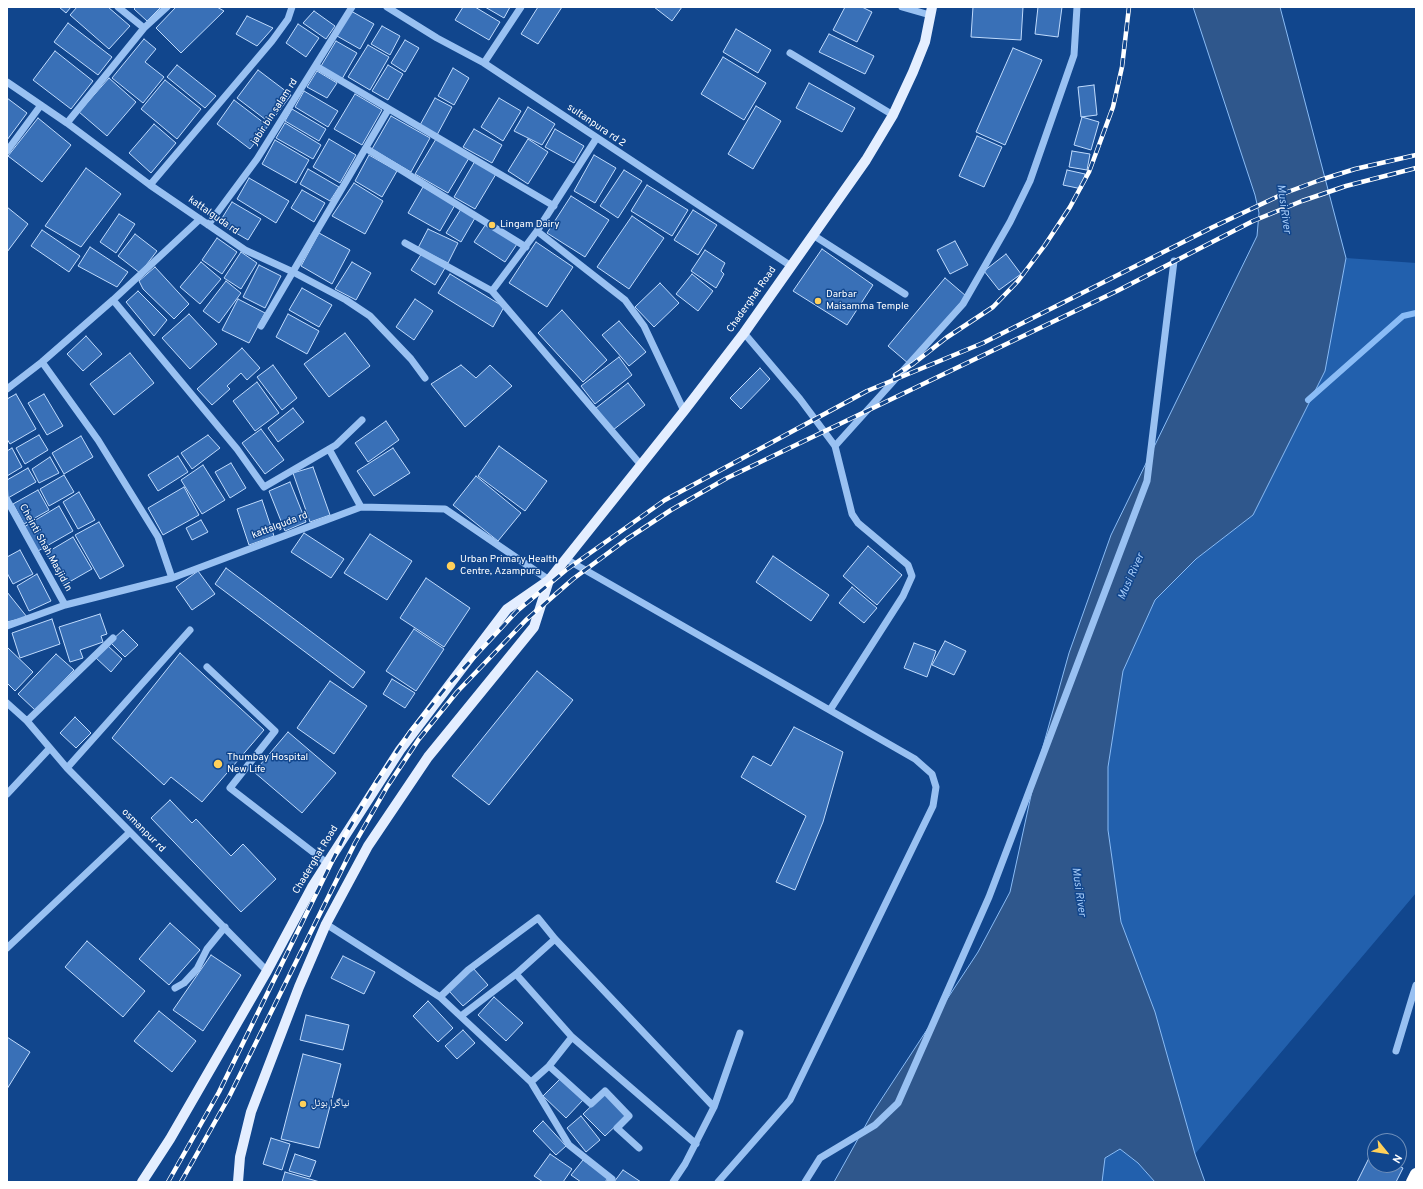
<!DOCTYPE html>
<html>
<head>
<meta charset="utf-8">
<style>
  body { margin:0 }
  #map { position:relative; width:1423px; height:1189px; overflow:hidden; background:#11468d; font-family:Overpass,sans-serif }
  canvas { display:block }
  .frame { position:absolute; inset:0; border:8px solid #fff; pointer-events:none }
  .north { position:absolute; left:1367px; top:1133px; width:40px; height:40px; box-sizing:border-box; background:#11468d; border:1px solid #7090bb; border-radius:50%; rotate:120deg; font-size:11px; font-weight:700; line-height:16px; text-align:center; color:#fff }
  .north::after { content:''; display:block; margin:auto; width:14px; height:18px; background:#ffd05a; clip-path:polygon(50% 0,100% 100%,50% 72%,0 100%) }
</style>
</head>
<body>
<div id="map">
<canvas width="1423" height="1189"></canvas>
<div class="frame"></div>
<div class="north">N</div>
</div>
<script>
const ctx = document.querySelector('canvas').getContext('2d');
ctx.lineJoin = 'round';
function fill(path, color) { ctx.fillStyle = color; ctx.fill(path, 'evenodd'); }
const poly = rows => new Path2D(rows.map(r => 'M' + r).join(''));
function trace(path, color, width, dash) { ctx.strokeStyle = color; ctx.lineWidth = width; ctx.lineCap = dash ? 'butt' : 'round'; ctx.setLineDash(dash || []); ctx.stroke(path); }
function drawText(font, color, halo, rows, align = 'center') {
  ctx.font = font + ' Overpass,"Noto Naskh Arabic",sans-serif'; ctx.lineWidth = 3; ctx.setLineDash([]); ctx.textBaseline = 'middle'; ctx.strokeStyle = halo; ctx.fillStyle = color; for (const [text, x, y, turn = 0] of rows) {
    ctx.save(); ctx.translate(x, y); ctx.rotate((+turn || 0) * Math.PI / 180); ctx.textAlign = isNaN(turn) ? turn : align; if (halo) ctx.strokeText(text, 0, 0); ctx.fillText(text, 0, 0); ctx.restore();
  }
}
fill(poly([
  [1346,258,1416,263,1416,893,1195,1154,1155,1012,1121,922,1108,830,1108,767,1123,671,1155,600,1196,559,1253,515,1325,371],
  [1120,1149,1138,1163,1155,1182,1102,1182,1105,1158]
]), '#2260ad');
const water = poly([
  [1193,7,1280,7,1346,258,1325,371,1253,515,1196,559,1155,600,1123,671,1108,767,1108,830,1121,922,1155,1012,1195,1154,1205,1182,1155,1182,1138,1163,1120,1149,1105,1158,1102,1182,834,1182,873,1112,978,952,1010,892,1037,768,1069,653,1111,535,1257,236,1259,213,1255,195,1193,7]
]);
fill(water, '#2f578c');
trace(water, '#8abcf6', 1);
trace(poly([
  [1308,400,1403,316,1416,313]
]), '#8abcf6', 6);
const building = poly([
  [59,7,71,7,66,13,59,7],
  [77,7,108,7,130,26,109,49,70,15,77,7],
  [136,7,161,7,147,21,134,9,136,7],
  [176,7,217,7,224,11,181,53,156,28,176,7],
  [463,7,475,7,500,22,489,40,455,20,463,7],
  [485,7,510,7,504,18,485,7],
  [538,7,562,7,538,44,521,34,538,7],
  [654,7,682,7,672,21,654,7],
  [845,7,862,7,872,12,857,42,833,30,845,7],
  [973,7,1023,7,1021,40,971,37,973,7],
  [1038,7,1062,7,1058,37,1035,34,1038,7],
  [314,11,335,26,326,39,303,23,314,11],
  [351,11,374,24,360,49,337,36,351,11],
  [247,16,273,28,257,46,236,34,247,16],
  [68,23,112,57,98,75,54,42,68,23],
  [298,24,319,38,306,57,286,43,298,24],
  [382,26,400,36,390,55,371,44,382,26],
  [736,29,771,50,758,73,723,52,736,29],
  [829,34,874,56,865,74,819,52,829,34],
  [144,39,156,49,145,62,164,77,143,103,112,78,144,39],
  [405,40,419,48,405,72,391,63,405,40],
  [336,41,357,53,342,79,321,66,336,41],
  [368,45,389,57,370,90,348,77,368,45],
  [1013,48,1042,60,1005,145,976,132,1013,48],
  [55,51,93,81,71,109,33,80,55,51],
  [723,57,766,83,744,120,701,94,723,57],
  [177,65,216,96,205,108,167,77,177,65],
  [388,65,403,74,388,100,372,91,388,65],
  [453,68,469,78,454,105,438,96,453,68],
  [258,70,291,95,270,123,237,98,258,70],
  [317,71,337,83,327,98,307,87,317,71],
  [109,78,136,102,107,136,79,112,109,78],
  [165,80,201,109,177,139,141,109,165,80],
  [809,83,855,108,842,132,796,108,809,83],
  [1094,85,1097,115,1081,117,1078,87,1094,85],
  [304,91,338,111,328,127,295,107,304,91],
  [355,94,382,110,362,145,334,129,355,94],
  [7,98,27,113,7,140,7,98],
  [435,98,452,107,437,135,420,125,435,98],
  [499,98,521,111,503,141,481,127,499,98],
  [234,100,268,126,250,149,217,124,234,100],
  [756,106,781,121,753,169,728,154,756,106],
  [528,107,555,124,542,145,514,131,528,107],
  [292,109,326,129,319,141,285,121,292,109],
  [391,116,430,138,411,172,372,149,391,116],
  [1082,117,1099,122,1091,150,1074,145,1082,117],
  [38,118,71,145,42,182,8,156,38,118],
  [285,123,321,145,313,159,276,138,285,123],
  [154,124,176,143,151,173,129,153,154,124],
  [474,129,502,145,492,163,463,147,474,129],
  [555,129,584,146,574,163,545,147,555,129],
  [977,136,1002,147,984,187,959,176,977,136],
  [329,139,356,155,340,183,313,167,329,139],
  [436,139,469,158,448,193,415,174,436,139],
  [528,139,548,152,528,184,508,171,528,139],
  [275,140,309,160,296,183,262,164,275,140],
  [1072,151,1090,154,1087,170,1069,167,1072,151],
  [369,155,397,171,382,197,355,181,369,155],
  [594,155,616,168,595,203,574,191,594,155],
  [475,161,496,174,475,209,454,197,475,161],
  [86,168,121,194,81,247,45,226,86,168],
  [308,169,339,187,330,201,300,184,308,169],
  [624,170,642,181,618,218,600,206,624,170],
  [1067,170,1085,174,1082,189,1063,185,1067,170],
  [249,178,289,201,276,223,237,199,249,178],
  [354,183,383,201,365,234,332,216,354,183],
  [647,185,688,210,672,236,631,211,647,185],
  [423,187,455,205,440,231,408,213,423,187],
  [302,190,325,203,314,222,291,208,302,190],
  [571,196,609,220,585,257,547,233,571,196],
  [232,202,261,219,248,240,219,223,232,202],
  [7,207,28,224,7,252,7,207],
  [461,209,475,218,461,242,446,233,461,209],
  [693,210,717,225,698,255,674,240,693,210],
  [119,214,135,224,116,253,100,242,119,214],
  [632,216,664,238,629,289,597,267,632,216],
  [486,224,517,244,505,262,474,242,486,224],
  [428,229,458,243,448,263,418,248,428,229],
  [42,230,80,256,69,272,31,246,42,230],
  [319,233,350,250,332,284,301,266,319,233],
  [135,234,157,251,140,273,118,256,135,234],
  [217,238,237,252,222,274,202,260,217,238],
  [955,241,968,265,950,274,937,250,955,241],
  [536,242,573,267,547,307,509,283,536,242],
  [90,247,128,272,117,287,78,266,90,247],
  [822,249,873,285,847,325,793,291,822,249],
  [705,250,725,263,721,271,724,274,716,288,691,271,705,250],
  [241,252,257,263,241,289,224,278,241,252],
  [422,253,445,268,435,285,411,270,422,253],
  [1006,254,1021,274,999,290,984,271,1006,254],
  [201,262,221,279,200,304,180,287,201,262],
  [352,262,371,273,356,300,335,289,352,262],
  [259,265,281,276,265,308,243,297,259,265],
  [155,267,189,304,174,319,143,289,139,281,155,267],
  [450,274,504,307,493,327,438,293,450,274],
  [692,274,713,291,698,311,676,294,692,274],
  [945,278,966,296,909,364,888,346,945,278],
  [226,281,241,293,219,323,203,311,226,281],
  [660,283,679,303,654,327,635,307,660,283],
  [302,288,332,305,319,327,289,310,302,288],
  [138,291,167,320,154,336,126,302,138,291],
  [238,299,265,313,249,343,222,330,238,299],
  [415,299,433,311,414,340,396,327,415,299],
  [562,310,607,360,583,382,538,333,562,310],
  [189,314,217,344,190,369,162,338,189,314],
  [288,314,319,331,307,354,276,337,288,314],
  [619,321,646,352,629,366,602,335,619,321],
  [345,333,370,366,329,397,304,364,345,333],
  [86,336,102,354,83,371,67,354,86,336],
  [242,348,260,368,247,380,241,373,227,386,230,389,212,405,197,389,242,348],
  [130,353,154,383,114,415,90,384,130,353],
  [619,357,632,375,595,404,581,386,619,357],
  [273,365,297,398,282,410,257,377,273,365],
  [461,365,476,378,490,365,512,386,465,427,431,384,461,365],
  [760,368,770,379,741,409,730,398,760,368],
  [257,382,279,413,255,431,233,401,257,382],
  [628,383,645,405,613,430,596,408,628,383],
  [16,394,36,429,10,444,7,439,7,399,16,394],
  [44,394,63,426,47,435,28,403,44,394],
  [293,408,304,422,278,442,268,428,293,408],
  [386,421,399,440,368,462,355,443,386,421],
  [261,429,284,460,265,474,242,443,261,429],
  [39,435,48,450,25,464,16,448,39,435],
  [208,435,220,448,192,469,181,453,208,435],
  [81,436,93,457,64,474,52,453,81,436],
  [499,446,547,481,525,511,478,476,499,446],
  [12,448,22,467,7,476,7,451,12,448],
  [393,448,410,473,374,496,357,471,393,448],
  [178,456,188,472,158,491,148,475,178,456],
  [50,457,59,473,39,483,32,469,50,457],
  [231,463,246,488,230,498,215,472,231,463],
  [203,465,225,500,202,514,181,480,203,465],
  [313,467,330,515,310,522,293,473,313,467],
  [28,468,36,482,8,498,7,480,28,468],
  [64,475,74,492,49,506,40,489,64,475],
  [476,476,521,513,498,541,453,505,476,476],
  [290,482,306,522,285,531,269,491,290,482],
  [184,487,199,515,163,535,148,508,184,487],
  [38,490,49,510,24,524,13,504,38,490],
  [79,492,95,520,78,529,63,502,79,492],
  [262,500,274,536,249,545,237,509,262,500],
  [59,506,73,531,38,551,24,527,59,506],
  [201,520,208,532,192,540,186,528,201,520],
  [99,522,124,566,100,579,75,535,99,522],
  [304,533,344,559,331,578,291,552,304,533],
  [370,534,412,561,387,600,344,573,370,534],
  [73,537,92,569,64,585,46,553,73,537],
  [868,546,902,575,877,605,843,576,868,546],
  [20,550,33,574,13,584,7,573,7,557,20,550],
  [773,556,829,595,811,621,756,582,773,556],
  [226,568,365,672,353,688,215,584,226,568],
  [198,571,215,594,192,610,176,587,198,571],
  [37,574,51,601,29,611,17,586,37,574],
  [426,578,470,608,444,647,400,618,426,578],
  [852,587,877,608,864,623,839,603,852,587],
  [7,592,27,617,7,622,7,592],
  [100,614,107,634,101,636,103,642,80,650,83,658,70,662,59,627,100,614],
  [52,619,60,644,20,658,12,633,52,619],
  [414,629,444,649,416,691,386,671,414,629],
  [123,630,138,645,125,657,110,642,123,630],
  [945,641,966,651,954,675,932,665,945,641],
  [914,643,936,651,927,677,904,668,914,643],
  [107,645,122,659,111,672,95,657,107,645],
  [7,647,33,672,15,691,7,683,7,647],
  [180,653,264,730,202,802,171,777,164,785,112,738,180,653],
  [56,654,74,670,35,710,18,694,56,654],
  [537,671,573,700,489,805,452,776,537,671],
  [392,679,415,693,405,708,383,694,392,679],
  [330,681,367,706,334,754,297,728,330,681],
  [75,717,91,733,76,748,60,733,75,717],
  [794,727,843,752,823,822,795,890,776,882,806,816,741,777,753,756,771,766,794,727],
  [288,732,336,773,302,813,254,772,288,732],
  [170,800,192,823,196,819,231,856,243,844,276,879,241,912,151,818,170,800],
  [170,923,200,950,169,985,139,959,170,923],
  [87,941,145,991,123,1017,65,967,87,941],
  [211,955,241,975,203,1031,173,1010,211,955],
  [343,956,375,972,364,994,331,978,343,956],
  [473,968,488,985,463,1006,449,991,473,968],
  [494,997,523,1023,506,1041,478,1015,494,997],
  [428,1001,453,1028,438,1042,413,1016,428,1001],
  [159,1011,196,1041,172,1072,134,1041,159,1011],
  [306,1015,349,1025,343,1050,300,1040,306,1015],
  [463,1030,475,1043,457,1059,445,1046,463,1030],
  [7,1037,30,1052,7,1089,7,1037],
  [303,1054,341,1064,319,1148,281,1139,303,1054],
  [560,1079,583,1100,566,1118,543,1096,560,1079],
  [604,1094,626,1116,605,1136,583,1114,604,1094],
  [581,1116,600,1140,586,1152,567,1128,581,1116],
  [543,1121,566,1146,556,1155,533,1131,543,1121],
  [271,1138,290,1144,282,1170,263,1164,271,1138],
  [1372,1152,1375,1154,1375,1165,1397,1165,1403,1168,1396,1182,1357,1182,1372,1152],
  [295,1154,316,1161,310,1177,289,1171,295,1154],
  [550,1154,572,1169,563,1182,543,1182,534,1176,550,1154],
  [583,1160,608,1178,605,1182,581,1182,571,1175,583,1160],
  [623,1170,641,1182,614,1182,623,1170],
  [285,1172,320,1182,282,1182,285,1172]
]);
fill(building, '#3970b7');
trace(building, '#c0dbfd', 1);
trace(poly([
  [118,7,144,28],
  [387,7,437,38,484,63,791,266],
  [902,7,930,15],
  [790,53,893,115],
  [484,63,521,7],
  [316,66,554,206],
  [7,82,67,123,150,185,245,250,293,272,346,300,370,316,411,359,425,378],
  [67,123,144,28,167,7],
  [367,149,526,247],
  [7,151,41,105],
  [150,185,272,41,288,19,292,7],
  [208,225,257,159,352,7],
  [537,231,625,300,644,326,684,411],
  [813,235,905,294],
  [405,243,492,291,641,465],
  [492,291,537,231,596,139],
  [113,300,237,449,264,487,336,445,362,420],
  [261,326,388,110],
  [744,333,800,399,835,446,852,514,858,523,908,565,912,576,903,596,830,710],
  [42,362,98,440,158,537,172,578],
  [7,389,42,362,113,300,200,219],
  [835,446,963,304,1010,222,1030,181,1074,55,1077,7],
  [329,449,361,507],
  [7,500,65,605],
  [566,559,915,759,932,774,936,787,933,806,790,1100,718,1182],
  [7,626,65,605,172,578,361,507,445,509,549,580],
  [207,667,275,731,230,788,327,863],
  [7,703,27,721,67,768,267,971],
  [27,721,113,638],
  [67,768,190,630],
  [7,794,50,748],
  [326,924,440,997,531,1082,569,1145,612,1179,610,1182],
  [7,948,130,832],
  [516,974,572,1037,696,1144],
  [175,988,184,983,197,969,207,949,225,927],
  [440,997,468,970,538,918,555,939,714,1107],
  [461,1016,516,974,555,939],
  [1396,1051,1416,985],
  [549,1066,591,1104,605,1091,629,1116,617,1128,639,1148],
  [531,1082,549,1066,572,1037],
  [673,1182,685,1164,714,1107,740,1033],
  [805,1182,820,1158,875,1125,898,1103,989,897,1147,481,1174,261]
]), '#99c1f2', 7);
trace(poly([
  [142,1182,170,1139,267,971,312,887,400,750,507,609,549,580,684,411,744,333,866,160,893,115,913,72,925,42,932,7],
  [238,1182,240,1157,251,1112,299,987,326,924,368,846,428,757,534,627,549,580]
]), '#e4eeff', 10);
trace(poly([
  [1412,1182,1416,1174]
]), '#fff', 12);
const rail = poly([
  [895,375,913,364,946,338,993,307,1018,281,1045,245,1070,207,1089,172,1113,107,1122,67,1129,7],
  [168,1182,219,1092,344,837,377,781,410,732,448,685,517,611,566,570,665,500,867,391,983,343,1213,227,1285,193,1320,180,1355,169,1416,155],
  [181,1182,229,1097,355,843,387,787,419,739,457,692,526,620,573,579,627,539,671,510,727,478,1117,291,1253,221,1302,201,1346,186,1416,168]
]);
trace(rail, '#fff', 4.5);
trace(rail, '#11468d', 3, [9]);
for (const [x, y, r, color] of [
  [492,225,4,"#ffd05a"],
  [818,301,4,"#ffd05a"],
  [451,566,5,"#ffd05a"],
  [218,764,5,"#ffd05a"],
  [303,1104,4,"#ffd05a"]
]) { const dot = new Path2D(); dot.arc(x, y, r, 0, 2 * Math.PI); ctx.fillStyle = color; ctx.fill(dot); trace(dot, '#11468d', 1.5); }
drawText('10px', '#fff', '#11468d', [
  ["jabir bin salam rd",275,112,-57],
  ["sultanpura rd 2",596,126,34],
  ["kattalguda rd",213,216,35],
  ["Chaderghat Road",752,300,-55],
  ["kattalguda rd",280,526,-21],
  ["Cheinti Shah Masjid ln",45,548,61],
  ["osmanpur rd",143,831,45],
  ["Chaderghat Road",316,860,-59]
]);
drawText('10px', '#fff', '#11468d', [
  ["Lingam Dairy",500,225],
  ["Darbar",826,295],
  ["Maisamma Temple",826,307],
  ["Urban Primary Health",460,560],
  ["Centre, Azampura",460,572],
  ["Thumbay Hospital",227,758],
  ["New Life",227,770],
  ["نیاگرا ہوٹل",311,1104]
], 'left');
drawText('italic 11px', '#a5cbf9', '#11468d', [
  ["Musi River",1283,209,82],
  ["Musi River",1132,577,-66],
  ["Musi River",1078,892,82]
]);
</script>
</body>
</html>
